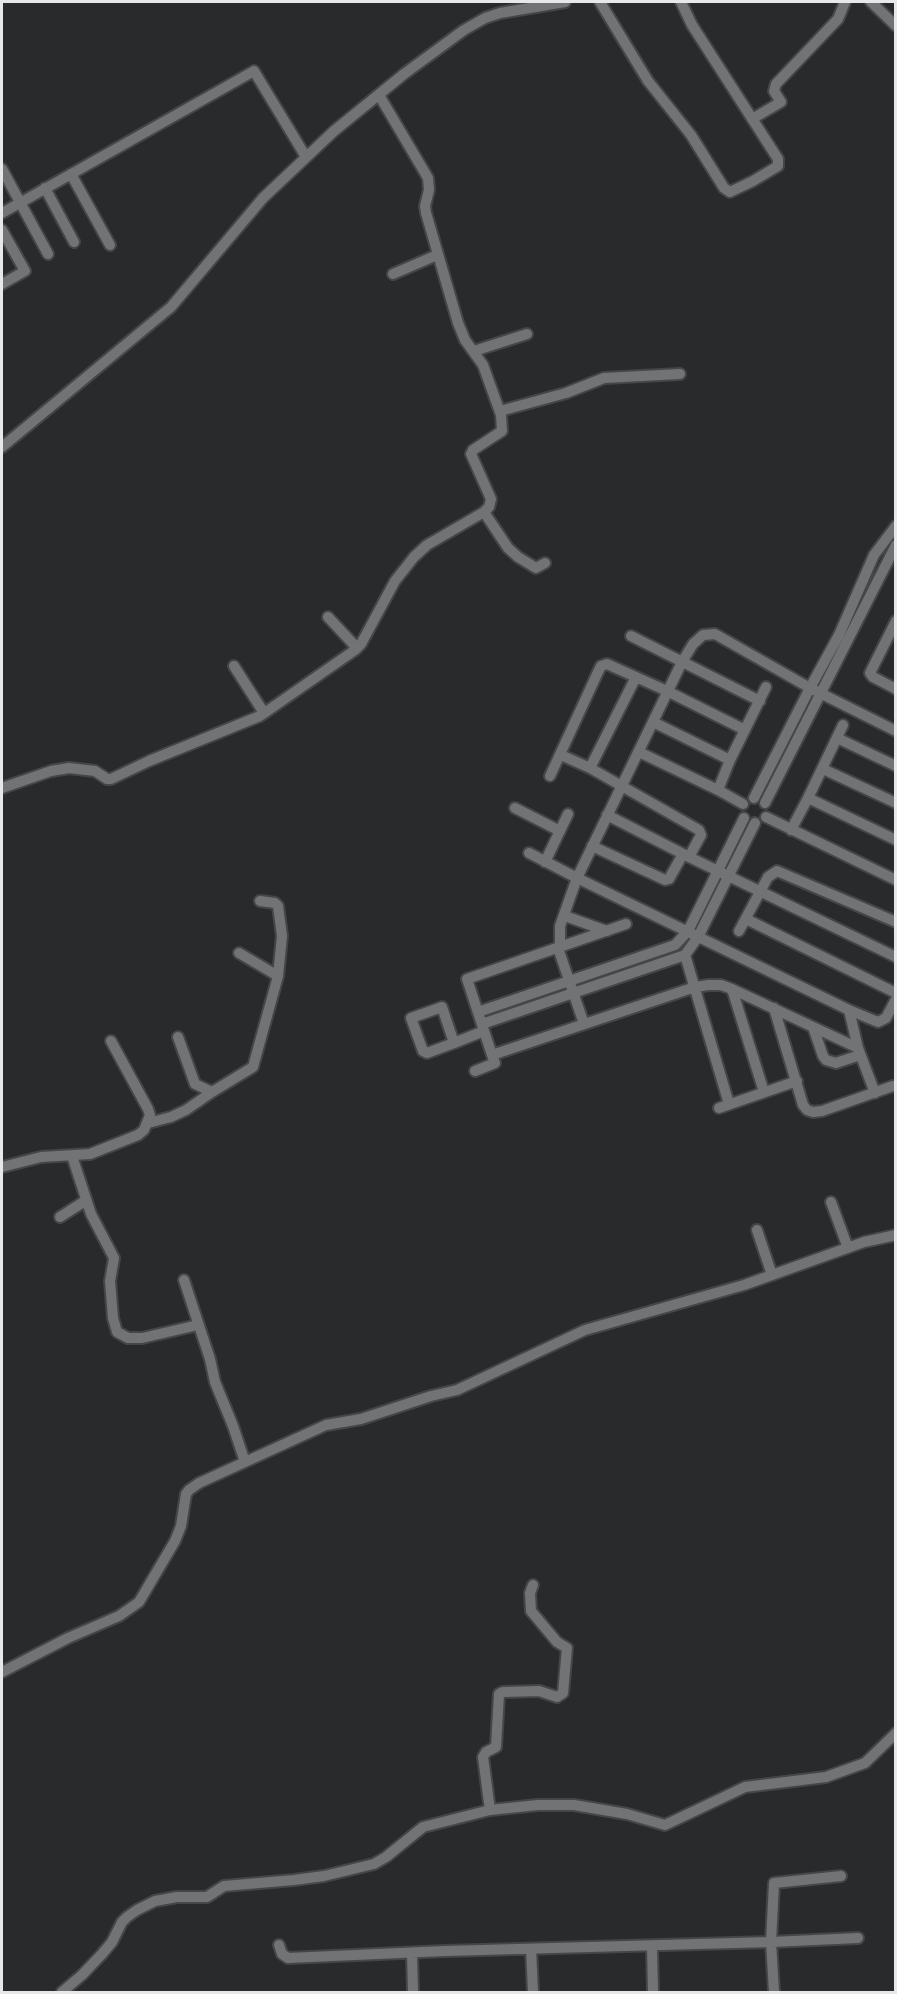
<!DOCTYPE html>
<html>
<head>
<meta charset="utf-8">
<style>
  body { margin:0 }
  #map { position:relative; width:897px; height:1994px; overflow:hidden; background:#282a2c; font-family:Mulish,sans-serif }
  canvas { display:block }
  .frame { position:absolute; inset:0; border:3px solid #e7e8e9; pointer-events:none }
</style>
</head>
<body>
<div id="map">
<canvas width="897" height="1994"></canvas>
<div class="frame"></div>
</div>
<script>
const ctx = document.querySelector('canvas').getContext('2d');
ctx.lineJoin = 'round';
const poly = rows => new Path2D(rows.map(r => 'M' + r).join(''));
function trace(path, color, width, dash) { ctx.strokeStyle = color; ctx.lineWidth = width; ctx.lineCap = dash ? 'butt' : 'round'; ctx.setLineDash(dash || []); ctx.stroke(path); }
const minor = poly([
  [600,2,648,81,691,135,724,188,730,192,753,181,778,166,778,159,692,25,681,2],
  [871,2,896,26],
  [752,119,781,102,774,91,776,84,838,19,845,2],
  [2,169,48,254],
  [71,174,110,245],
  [45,188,74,242],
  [2,213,254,71,306,157],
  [2,230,25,271,2,284],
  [393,274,437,255],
  [474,351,527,334],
  [500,411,566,393,604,378,680,374],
  [2,447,171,307,263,198,334,131,404,74,464,30,485,18,500,13,565,2],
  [484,512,508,548,518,557,536,568,545,563],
  [328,617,357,648],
  [896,621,870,673,873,677,896,689],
  [631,636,760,701],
  [234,666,264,713],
  [653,722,730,760],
  [837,738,896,766],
  [639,752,718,790,743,804],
  [561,755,590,768,699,830,701,835,689,857],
  [590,768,636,677],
  [823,769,896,803],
  [550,776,598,672,601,666,607,664,667,691,745,730],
  [2,788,51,771,69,768,95,771,107,779,111,779,149,761,260,716,355,650,361,644,395,581,414,557,427,545,484,512,489,507,491,499,471,454,473,450,502,431,501,415,483,365,465,340,458,323,426,213,425,206,429,190,428,178,379,95],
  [718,790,730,760,766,687],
  [754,798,810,688,839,635,874,555,896,526],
  [808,798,896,840],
  [765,803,896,545],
  [515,808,560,831],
  [607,815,689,857,896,957],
  [766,817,896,880],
  [791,830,808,798,843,725],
  [592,846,665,880,669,879,683,854],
  [529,853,577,878,560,926,560,947,558,948,584,1024],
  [545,862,568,814],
  [565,916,607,931],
  [746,919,896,993],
  [626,924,467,979,492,1055,695,987,709,985,721,985,732,989,858,1048],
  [739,931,768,877,777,871,896,922],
  [239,953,278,976],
  [685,955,729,1104],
  [732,989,764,1092],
  [774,1008,803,1105,807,1110,813,1112,822,1111,893,1086],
  [849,1010,577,878,682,662,693,644,703,635,715,634,810,688,896,731],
  [478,1012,675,945,688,931,744,818],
  [482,1024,685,955,698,937,755,823],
  [813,1027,823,1056,826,1060,836,1063,860,1055],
  [178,1037,195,1084,212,1092],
  [454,1043,442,1007,411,1018,423,1051,427,1053,454,1043,484,1031],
  [475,1071,495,1063,492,1055],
  [875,1093,858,1048,849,1010,878,1022,886,1018,896,999],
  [719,1108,797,1081],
  [148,1123,171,1117,186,1110,212,1092,253,1067,278,976,282,936,278,906,275,903,260,901],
  [72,1156,91,1214,114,1258,110,1281,113,1318,117,1332,128,1338,142,1338,198,1325],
  [2,1167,41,1157,90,1154,138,1135,144,1130,150,1115,148,1109,111,1041],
  [831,1202,848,1248],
  [60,1217,85,1201],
  [757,1230,772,1275],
  [184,1280,210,1359,215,1382,233,1426,245,1462],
  [2,1672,68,1638,119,1616,139,1602,175,1541,181,1526,186,1494,189,1490,199,1483,326,1425,361,1419,431,1396,457,1390,585,1330,744,1285,864,1242,896,1235],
  [490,1810,483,1757,486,1752,496,1747,499,1694,503,1692,539,1691,557,1697,563,1693,567,1648,557,1642,531,1611,530,1593,533,1585],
  [841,1876,774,1883,771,1942,858,1938],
  [279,1945,282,1954,288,1958,445,1951,771,1942,774,1992],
  [652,1947,653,1992],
  [531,1949,533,1992],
  [412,1953,413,1992],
  [62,1992,82,1975,102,1954,112,1942,122,1922,127,1917,137,1910,155,1901,177,1897,207,1897,224,1886,294,1880,324,1876,374,1864,386,1857,423,1827,490,1810,538,1805,574,1805,627,1814,665,1825,745,1787,826,1777,865,1763,896,1733]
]);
trace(minor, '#444647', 14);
trace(minor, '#717375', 10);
</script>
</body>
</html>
